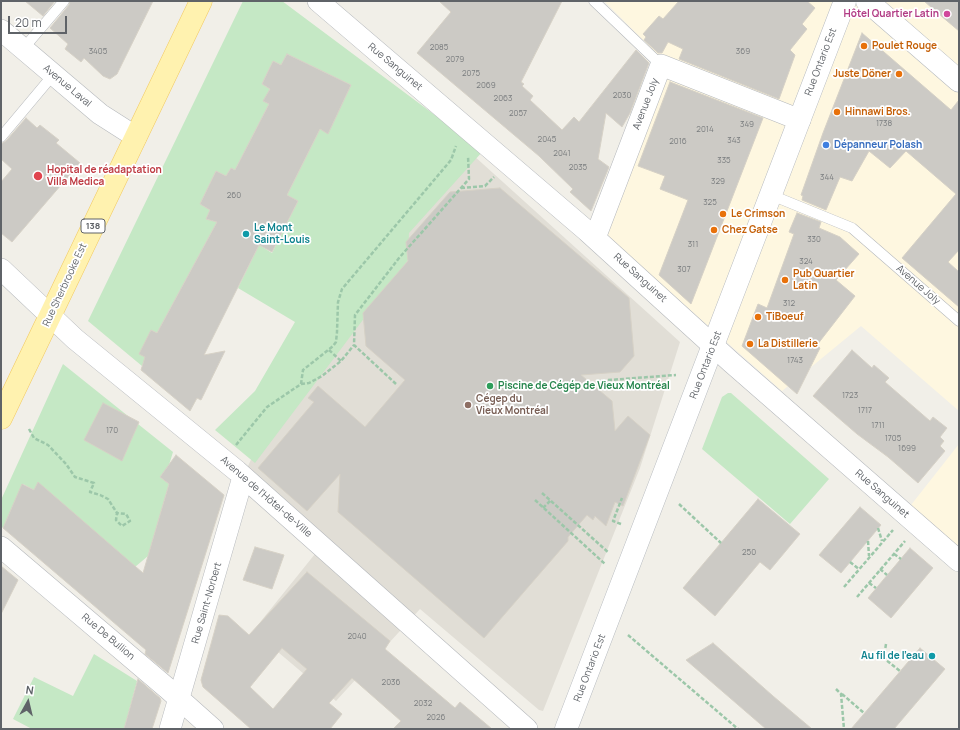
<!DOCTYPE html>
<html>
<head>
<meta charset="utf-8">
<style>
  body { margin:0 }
  #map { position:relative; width:960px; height:730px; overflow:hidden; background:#f1efe8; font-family:Manrope,sans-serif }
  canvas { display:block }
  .frame { position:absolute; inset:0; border:2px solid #5f6368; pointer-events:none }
  .north { position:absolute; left:8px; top:682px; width:40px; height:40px; -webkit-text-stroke:3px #fff; paint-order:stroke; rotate:8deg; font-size:11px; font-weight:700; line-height:16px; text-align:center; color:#5f6368 }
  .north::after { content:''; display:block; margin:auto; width:14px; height:18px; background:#5f6368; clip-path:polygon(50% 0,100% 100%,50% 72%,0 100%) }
  .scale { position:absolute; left:8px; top:16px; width:59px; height:18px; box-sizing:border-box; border:2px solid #5f6368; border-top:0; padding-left:5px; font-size:12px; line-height:14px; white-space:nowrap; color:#5f6368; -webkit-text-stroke:3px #fff; paint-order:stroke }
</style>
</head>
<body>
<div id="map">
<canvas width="960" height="730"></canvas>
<div class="frame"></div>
<div class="north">N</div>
<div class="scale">20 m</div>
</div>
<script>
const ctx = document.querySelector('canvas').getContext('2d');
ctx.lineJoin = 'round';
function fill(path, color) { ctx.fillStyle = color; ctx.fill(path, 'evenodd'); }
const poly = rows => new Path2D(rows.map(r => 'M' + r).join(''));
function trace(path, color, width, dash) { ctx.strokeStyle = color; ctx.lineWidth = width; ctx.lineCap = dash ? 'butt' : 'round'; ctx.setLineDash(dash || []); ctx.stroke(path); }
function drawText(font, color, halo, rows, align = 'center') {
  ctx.font = font + ' Manrope,sans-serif'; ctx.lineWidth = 3.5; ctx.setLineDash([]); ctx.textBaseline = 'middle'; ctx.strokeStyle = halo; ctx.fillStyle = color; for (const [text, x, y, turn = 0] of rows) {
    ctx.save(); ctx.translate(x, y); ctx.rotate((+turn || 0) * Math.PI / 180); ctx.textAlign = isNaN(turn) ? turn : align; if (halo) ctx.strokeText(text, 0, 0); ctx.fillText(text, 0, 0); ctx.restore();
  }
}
fill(poly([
  [604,1,959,1,959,411,861,326,782,391,604,234,667,64],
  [959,444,959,547,911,505]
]), '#fef7e0');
fill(poly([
  [452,136,680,342,640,468,543,711,539,710,420,609,336,701,253,631,323,544,243,477,323,303]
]), '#e1ded6');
fill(poly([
  [243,1,282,1,483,151,409,233,408,260,255,463,215,430,255,391,295,322,238,288,259,245,272,253,298,201,287,195,320,129,328,133,351,85,287,54,281,65,273,61,262,84,270,89,264,101,269,104,235,170,231,168,226,176,216,171,200,204,210,210,206,219,217,222,157,333,151,330,146,357,142,366,88,321],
  [63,364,173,452,169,465,160,477,169,484,148,556,135,567,34,490,23,484,3,528,1,526,1,500],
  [728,393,731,393,829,479,790,524,702,449,722,397],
  [94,654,137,681,124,729,32,729,13,719,34,677,73,696]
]), '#c5e8c5');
const building = poly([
  [25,1,55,1,43,16,25,1],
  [70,1,153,1,117,74,110,79,103,76,84,58,81,62,65,49,68,44,50,28,69,5,70,1],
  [439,1,562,1,521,82,524,84,522,86,533,96,530,100,562,130,574,117,579,122,636,50,649,63,630,113,622,127,606,113,598,159,609,167,591,211,570,192,573,189,539,156,417,53,451,12,439,1],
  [679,1,807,1,815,8,802,24,807,29,790,50,795,55,779,99,679,59,683,49,668,42,662,53,658,53,644,40,646,37,643,34,659,16,663,19,679,1],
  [924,1,959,1,959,31,940,15,924,1],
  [862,33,951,110,959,100,959,250,948,262,959,272,959,307,902,258,956,194,906,151,890,168,869,151,852,181,840,177,826,210,802,200,803,196,801,195,823,133,862,33],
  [287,54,351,85,328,134,320,129,287,195,298,201,272,252,259,245,204,355,225,351,201,400,197,398,190,411,141,370,145,357,139,354,151,330,157,333,217,222,206,219,210,210,200,204,216,171,226,176,231,168,235,170,269,104,263,101,270,89,262,84,273,61,281,65,287,54],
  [670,82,763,118,691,304,659,275,688,200,660,189,665,176,638,166,670,82],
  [26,118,37,128,40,125,59,140,56,143,80,163,12,242,1,233,1,182,12,169,1,159,1,144,6,141,26,118],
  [500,188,629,298,634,356,620,372,581,375,612,401,615,431,628,416,650,435,623,506,615,502,606,526,595,516,593,520,587,515,568,537,568,541,484,638,338,512,340,474,307,511,258,468,314,402,308,398,318,386,365,427,405,380,366,346,363,313,408,261,406,242,450,192,500,188],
  [797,213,821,222,819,228,840,237,859,254,836,280,855,296,817,345,820,348,797,394,742,346,758,304,767,308,794,234,789,232,797,213],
  [852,350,872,368,874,365,889,378,885,382,930,421,933,417,947,428,940,437,944,441,940,446,945,451,918,483,888,457,857,434,813,396,852,350],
  [103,403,139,422,122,461,84,440,103,403],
  [176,455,224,495,168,673,145,654,146,650,3,528,22,484,34,490,38,482,143,573,169,484,160,477,176,455],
  [758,499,800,534,770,570,760,562,715,616,683,588,758,499],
  [860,507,881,525,841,573,819,555,860,507],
  [255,547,284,555,272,589,243,580,255,547],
  [910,548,933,568,891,618,868,598,910,548],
  [1,566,18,580,1,614,1,566],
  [307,572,390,641,385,649,455,708,460,702,492,729,393,729,401,721,352,678,329,703,342,714,330,729,251,729,203,687,201,680,219,615,228,616,249,635,307,572],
  [282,648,307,669,273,709,250,687,282,648],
  [713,643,773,696,812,729,766,729,686,660,713,643],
  [920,648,945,669,894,729,851,729,920,648],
  [138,679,160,698,161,701,152,729,124,729,138,679]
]);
fill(building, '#cccac5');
trace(building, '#d6d1c6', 1);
const lane = poly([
  [594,1,661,65],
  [23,49,64,1],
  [1,137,53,75],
  [771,195,852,228,959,321]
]);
const street = poly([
  [318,1,587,231,731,362,959,561],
  [1,30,100,114,136,137],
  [595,238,661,65,800,120],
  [1,269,75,339,237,471,527,729],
  [1,547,167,688,213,729],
  [170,729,243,477]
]);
const secondary = poly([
  [867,1,959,81],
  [566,729,845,1]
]);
const primary = poly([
  [1,418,201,1]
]);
trace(lane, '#b5b8bc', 11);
trace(street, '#b5b8bc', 22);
trace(secondary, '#b6babf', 23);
trace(primary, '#f2c960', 23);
trace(poly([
  [461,188,485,186,494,177],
  [329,350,341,361],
  [596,381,676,375],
  [301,384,309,383,322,376,341,361,354,345],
  [396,384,354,345,355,315,399,258,469,179,468,156],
  [29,429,34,438,48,445,66,464,75,477,94,483,90,492,100,495,108,499,117,513,116,520,122,526,130,521,126,514,117,513],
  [236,445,267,407,301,384,303,370,333,346,336,342,337,332,338,302,342,289,451,160,456,146],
  [542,493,609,553],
  [535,500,605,564],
  [679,504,721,543],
  [543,508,551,500],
  [621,524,613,521,622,498],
  [878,528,882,541],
  [868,541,869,556],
  [894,554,901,559],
  [850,562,859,569],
  [880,569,887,575],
  [869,583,876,588],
  [844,587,893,530],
  [857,597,905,541],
  [628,635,738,729],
  [886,644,884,656,886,660,900,671],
  [836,689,841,694,844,729],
  [842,694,864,713]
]), '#9cc7a9', 2.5, [4, 2]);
trace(lane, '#fff', 10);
trace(street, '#fff', 21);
trace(secondary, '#fff', 22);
trace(primary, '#fff2af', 22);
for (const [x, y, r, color] of [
  [947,14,4,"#d1479c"],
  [864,46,4,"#e8710a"],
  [899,74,4,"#e8710a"],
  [837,112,4,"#e8710a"],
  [826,145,4,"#3f7fe0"],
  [38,176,5,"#e0444e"],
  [723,214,4,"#e8710a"],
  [714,230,4,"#e8710a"],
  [246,234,4,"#0f9aa8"],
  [785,280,4,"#e8710a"],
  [758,317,4,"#e8710a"],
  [750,344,4,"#e8710a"],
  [490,386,4,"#2e9e5b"],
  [468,405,4,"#8d6e63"],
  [932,656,4,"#0f9aa8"]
]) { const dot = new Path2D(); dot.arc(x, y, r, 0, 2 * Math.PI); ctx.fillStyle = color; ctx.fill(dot); trace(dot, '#fff', 1.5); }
drawText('8px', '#7a7d7f', null, [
  ["2085",439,48],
  ["3405",98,52],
  ["369",743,52],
  ["2079",455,60],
  ["2075",471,74],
  ["2069",486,86],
  ["2030",622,96],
  ["2063",503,99],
  ["2057",518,114],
  ["1738",884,124],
  ["349",747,125],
  ["2014",705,130],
  ["2045",547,140],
  ["343",734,141],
  ["2016",678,142],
  ["2041",562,154],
  ["335",724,161],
  ["2035",578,168],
  ["344",827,178],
  ["329",718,182],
  ["260",234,196],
  ["325",710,203],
  ["330",814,240],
  ["311",693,245],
  ["324",806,262],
  ["307",684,270],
  ["312",789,304],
  ["1743",795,361],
  ["1723",850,396],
  ["1717",865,411],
  ["1711",878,426],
  ["170",112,431],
  ["1705",893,439],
  ["1699",907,449],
  ["250",749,553],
  ["2040",357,637],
  ["2036",391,683],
  ["2032",423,704],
  ["2026",436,718]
]);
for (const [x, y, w] of [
  [93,226,24]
]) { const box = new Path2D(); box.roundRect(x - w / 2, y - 7, w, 14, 3); ctx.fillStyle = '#fff'; ctx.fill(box); trace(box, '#5f6368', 1); }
drawText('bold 9px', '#5f6368', null, [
  ["138",93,226]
]);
drawText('bold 10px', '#b23c85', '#fff', [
  ["Hôtel Quartier Latin",939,14]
], 'right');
drawText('bold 10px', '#c56008', '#fff', [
  ["Poulet Rouge",872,46],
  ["Juste Döner",891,74,"right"],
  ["Hinnawi Bros.",845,112],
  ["Le Crimson",731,214],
  ["Chez Gatse",722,230],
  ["Pub Quartier",793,274],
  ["Latin",793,286],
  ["TiBoeuf",766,317],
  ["La Distillerie",758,344]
], 'left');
drawText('10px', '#5f6368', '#fff', [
  ["Rue Ontario Est",821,62,-69],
  ["Rue Sanguinet",395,67,40],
  ["Avenue Laval",67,86,40],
  ["Avenue Joly",646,104,-69],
  ["Rue Sanguinet",640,278,42],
  ["Rue Sherbrooke Est",65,285,-65],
  ["Avenue Joly",918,285,41],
  ["Rue Ontario Est",706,365,-69],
  ["Rue Sanguinet",882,494,41],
  ["Avenue de l'Hôtel-de-Ville",266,497,41],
  ["Rue Saint-Norbert",207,603,-74],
  ["Rue De Bullion",108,637,40],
  ["Rue Ontario Est",590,668,-69]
]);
drawText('bold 10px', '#366cbe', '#fff', [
  ["Dépanneur Polash",834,145]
], 'left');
drawText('bold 10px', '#be3a42', '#fff', [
  ["Hopital de réadaptation",47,170],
  ["Villa Medica",47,182]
], 'left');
drawText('bold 10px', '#0d838f', '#fff', [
  ["Le Mont",254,228],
  ["Saint-Louis",254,240],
  ["Au fil de l’eau",924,656,"right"]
], 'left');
drawText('bold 10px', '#27864d', '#fff', [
  ["Piscine de Cégép de Vieux Montréal",498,386]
], 'left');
drawText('bold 10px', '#785e54', '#fff', [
  ["Cégep du",476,399],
  ["Vieux Montréal",476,411]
], 'left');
</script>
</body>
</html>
